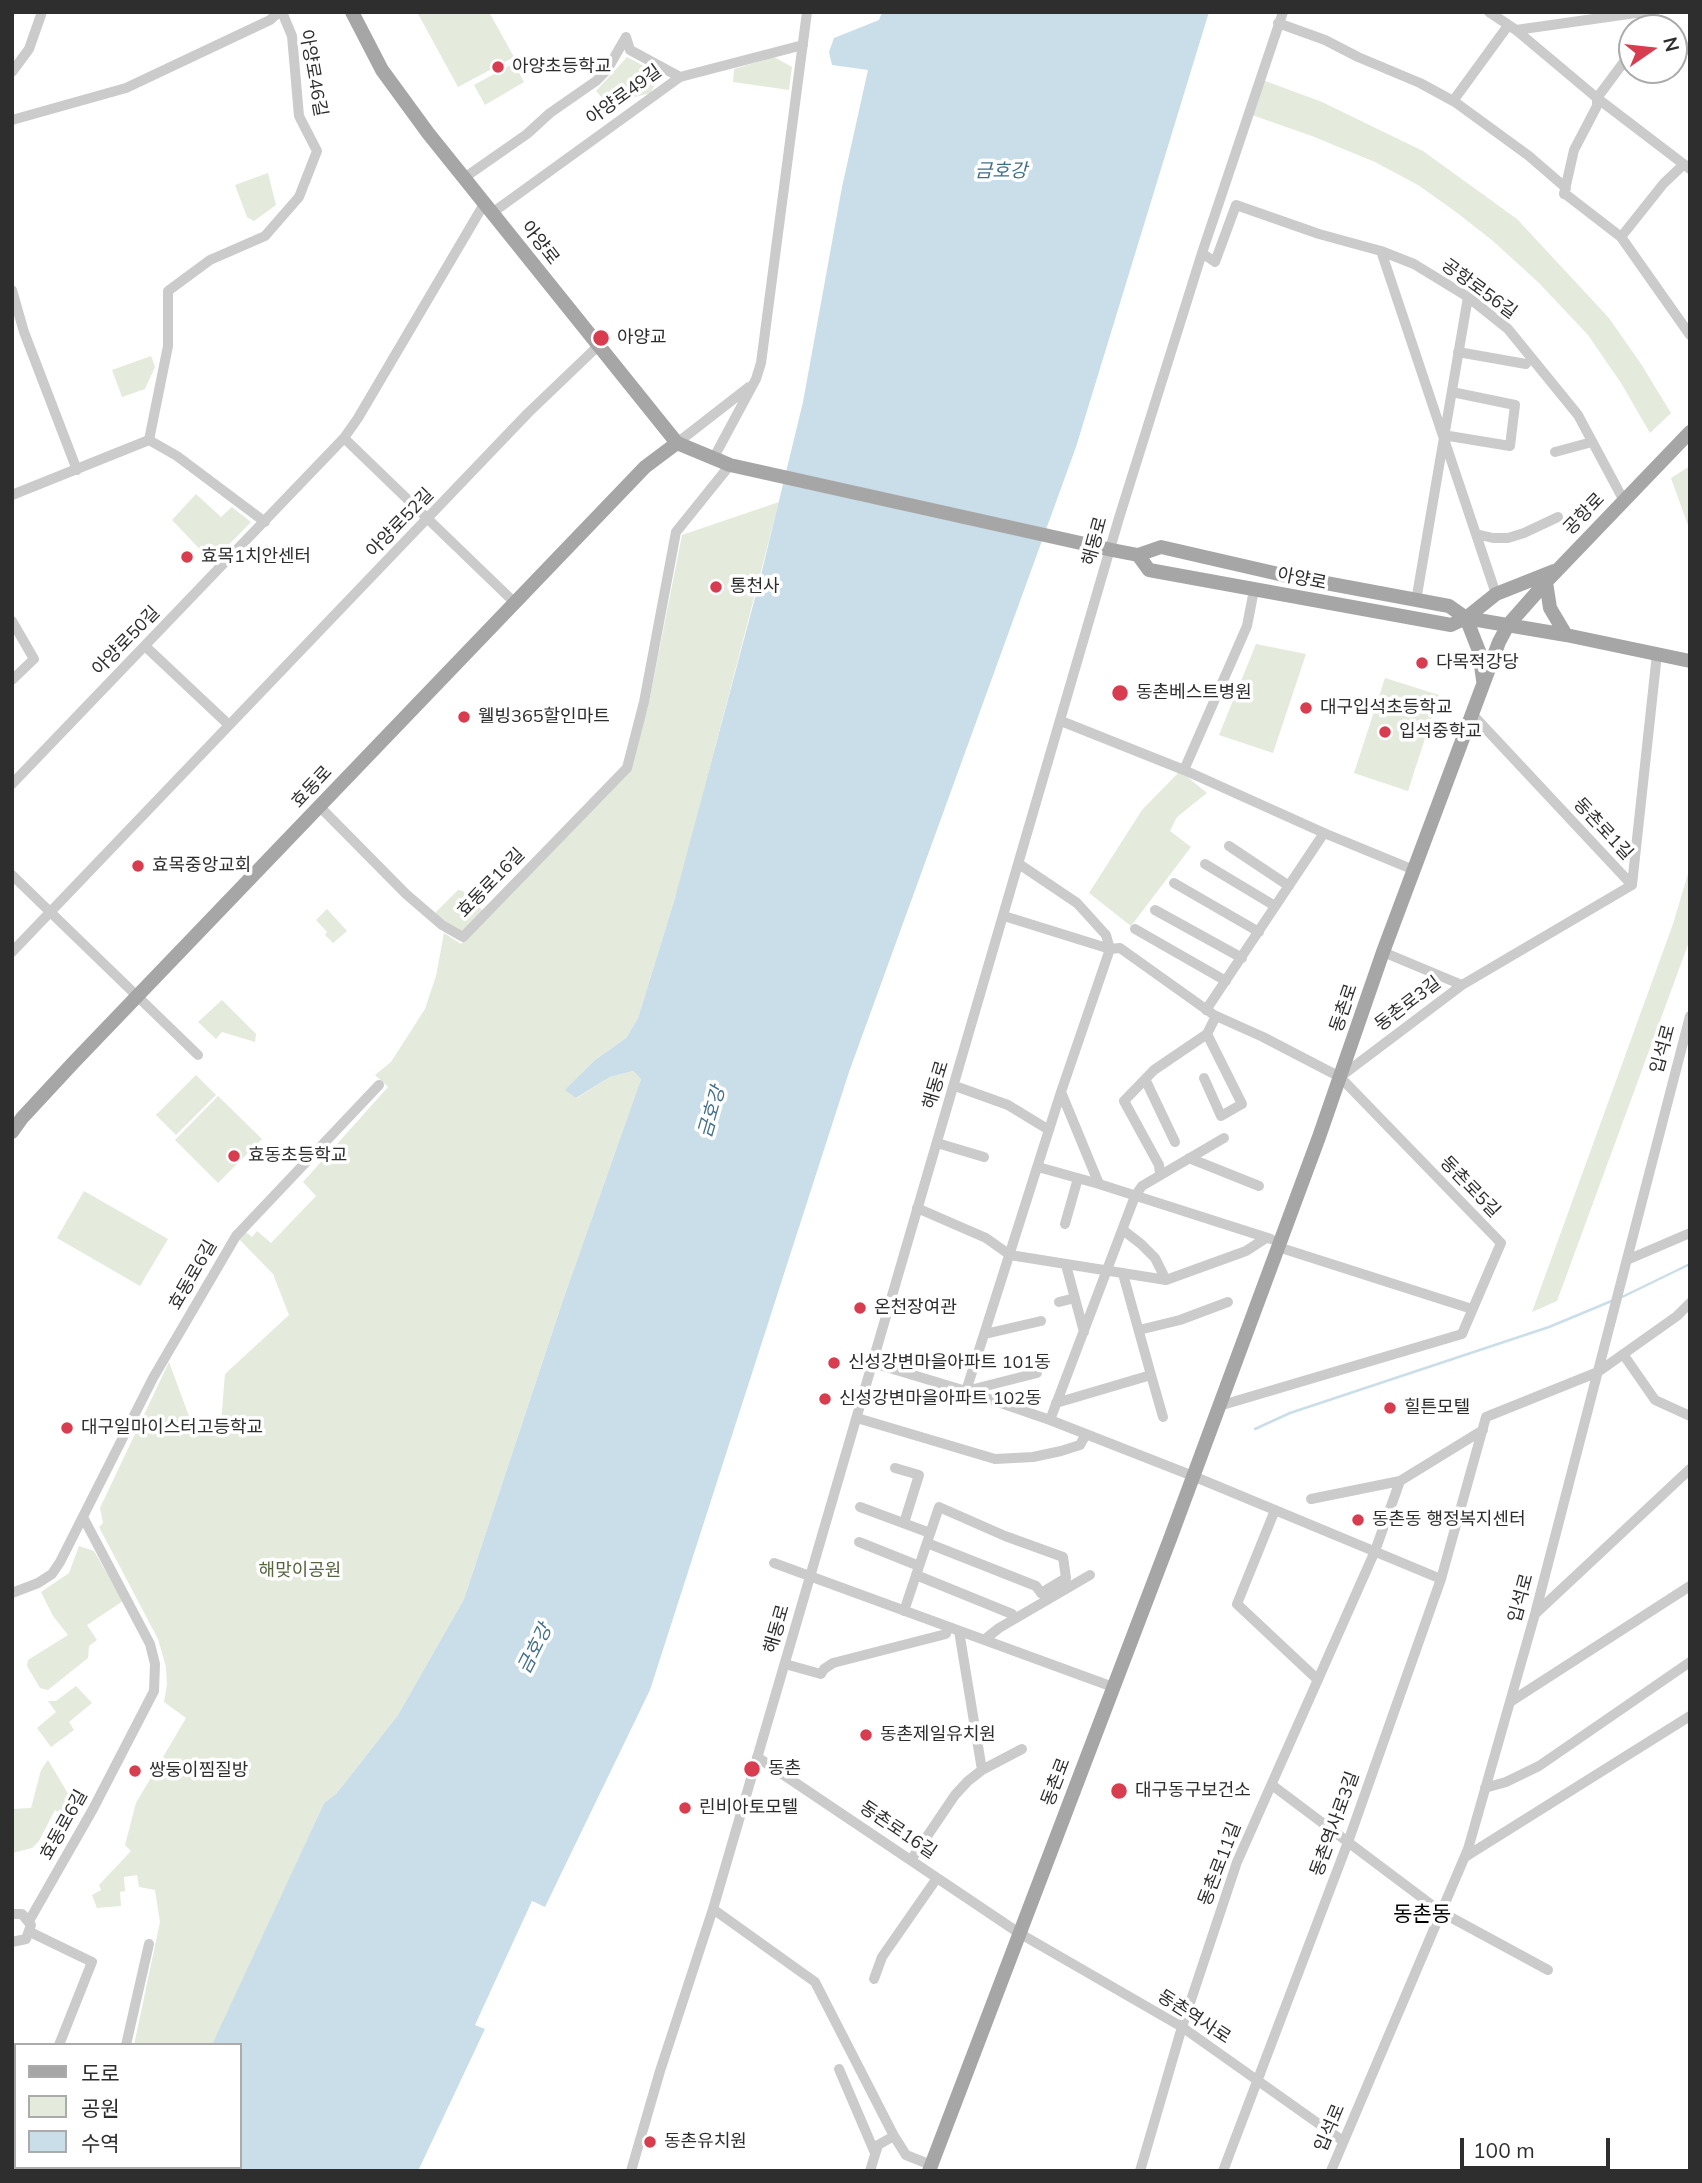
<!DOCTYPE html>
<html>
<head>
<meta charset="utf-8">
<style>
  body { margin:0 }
  #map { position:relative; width:1702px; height:2183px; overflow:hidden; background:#fff; font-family:Mulish,"Noto Sans KR",sans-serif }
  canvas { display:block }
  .frame { position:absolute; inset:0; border:14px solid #2e2e2e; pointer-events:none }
  .legend { position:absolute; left:14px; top:2043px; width:228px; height:126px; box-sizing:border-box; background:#fff; border:2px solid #ababab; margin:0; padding:9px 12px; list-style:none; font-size:21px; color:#2e2e2e }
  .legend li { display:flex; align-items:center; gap:14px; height:35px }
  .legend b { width:35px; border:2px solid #ababab }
  .north { position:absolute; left:1618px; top:14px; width:70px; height:70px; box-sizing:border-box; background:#fff; border:2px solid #ababab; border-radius:50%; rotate:76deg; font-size:19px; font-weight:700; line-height:28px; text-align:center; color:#2e2e2e }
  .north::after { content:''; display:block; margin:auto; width:24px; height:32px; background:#d73d4f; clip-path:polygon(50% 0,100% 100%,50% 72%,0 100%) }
  .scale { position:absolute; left:1460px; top:2138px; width:150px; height:32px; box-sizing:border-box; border:4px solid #2e2e2e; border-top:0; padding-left:9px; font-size:21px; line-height:24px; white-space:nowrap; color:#2e2e2e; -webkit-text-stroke:5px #fff; paint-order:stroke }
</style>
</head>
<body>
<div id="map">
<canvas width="1702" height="2183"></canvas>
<div class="frame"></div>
<ul class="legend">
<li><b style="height:9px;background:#a6a6a6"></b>도로</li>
<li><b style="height:19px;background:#e4eadc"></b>공원</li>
<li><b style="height:19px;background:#cadee9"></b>수역</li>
</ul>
<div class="north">N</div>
<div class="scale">100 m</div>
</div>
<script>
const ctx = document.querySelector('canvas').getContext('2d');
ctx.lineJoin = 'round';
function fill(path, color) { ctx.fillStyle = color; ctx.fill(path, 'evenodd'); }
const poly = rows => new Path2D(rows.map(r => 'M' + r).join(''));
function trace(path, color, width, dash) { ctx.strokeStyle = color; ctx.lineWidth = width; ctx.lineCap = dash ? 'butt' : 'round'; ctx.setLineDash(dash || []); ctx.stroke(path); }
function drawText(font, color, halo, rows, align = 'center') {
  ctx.font = font + ' Mulish,"Noto Sans KR",sans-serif'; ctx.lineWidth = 7; ctx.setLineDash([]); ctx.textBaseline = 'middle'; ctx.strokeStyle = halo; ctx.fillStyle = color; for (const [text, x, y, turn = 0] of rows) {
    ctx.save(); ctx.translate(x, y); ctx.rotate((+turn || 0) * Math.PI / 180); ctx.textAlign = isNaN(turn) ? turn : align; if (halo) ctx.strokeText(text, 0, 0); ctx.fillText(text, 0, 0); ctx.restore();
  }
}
fill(poly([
  [417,12,489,12,514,57,458,87],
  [627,57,659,74,651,93,635,97,615,112,596,91],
  [774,57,792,67,789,90,733,82,734,69],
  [514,63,524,82,485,105,474,85],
  [1260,79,1322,102,1423,151,1517,219,1609,318,1641,364,1671,413,1650,433,1621,383,1588,335,1539,283,1493,241,1456,212,1418,185,1375,162,1312,136,1249,114],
  [268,173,276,205,254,221,247,217,235,185],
  [151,356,155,367,145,389,122,397,112,370],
  [1690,466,1690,531,1671,478],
  [196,494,221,517,232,507,251,522,212,562,172,520],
  [779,502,680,882,638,1018,626,1038,595,1060,566,1090,577,1098,610,1077,633,1071,641,1079,563,1300,464,1599,398,1715,336,1794,324,1803,213,2045,134,2045,160,1922,155,1890,139,1887,137,1875,124,1877,125,1891,120,1892,121,1906,97,1908,92,1895,101,1890,99,1885,131,1851,125,1845,136,1803,186,1718,164,1702,167,1685,166,1667,158,1639,99,1527,103,1523,100,1508,169,1362,193,1427,220,1435,225,1374,289,1315,273,1274,239,1239,246,1232,252,1237,257,1231,271,1243,316,1196,303,1182,388,1087,375,1075,391,1062,425,1009,436,976,444,933,461,944,626,776,648,707,682,535],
  [1256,644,1306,654,1273,753,1219,735],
  [1385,678,1439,695,1408,791,1354,773],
  [1180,771,1207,793,1177,817,1170,831,1191,847,1131,926,1089,893,1142,810],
  [1690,867,1689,942,1557,1301,1532,1312,1673,924],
  [458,890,463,891,483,911,464,931,457,931,435,913],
  [327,909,347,931,333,943,325,935,327,932,316,920],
  [222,1000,256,1034,255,1042,222,1032,216,1039,198,1022],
  [196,1075,216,1095,176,1135,156,1115],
  [218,1096,262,1139,218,1183,175,1140],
  [84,1191,168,1239,140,1286,57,1238],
  [79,1546,94,1551,123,1601,87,1625,97,1640,89,1646,88,1658,48,1690,40,1688,27,1666,28,1660,68,1635,53,1616,41,1592,69,1573],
  [76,1686,92,1703,69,1722,74,1730,51,1747,37,1728,56,1712,48,1701,56,1701],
  [48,1760,76,1807,67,1817,55,1810,39,1841,32,1848,12,1853,12,1809,31,1808,41,1770]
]), '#e4eadc');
fill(poly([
  [882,12,1209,12,1076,447,849,1072,650,1690,545,1907,532,1901,475,2025,485,2029,418,2171,155,2171,156,2167,240,2167,240,2045,212,2045,324,1803,336,1794,398,1715,464,1599,563,1300,641,1079,633,1071,610,1077,576,1098,565,1090,595,1060,626,1038,638,1018,675,898,760,579,803,402,842,187,868,70,832,65,829,52,834,38,879,20]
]), '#cadee9');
trace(poly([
  [1620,1298,1690,1264],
  [1255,1429,1290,1413,1549,1327,1614,1300]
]), '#cadee9', 2.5);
trace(poly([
  [1489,12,1516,30,1597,98,1690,169],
  [1643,12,1661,28],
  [1278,23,1325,40,1358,57,1420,83,1455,102,1529,156,1566,188],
  [1516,30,1643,12],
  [626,37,630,50,680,77],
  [1674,38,1690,50],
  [12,72,29,49,42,12],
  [1453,101,1507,27],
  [12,120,126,88,270,20,279,12],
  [464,178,527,134,550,113,596,81,607,70,626,37],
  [1564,193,1621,237,1690,335],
  [1564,194,1574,150,1597,106,1597,98,1632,51],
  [492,213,680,77,803,45],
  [1621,237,1664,183,1684,164],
  [1381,251,1496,594],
  [1202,253,1215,262,1236,205,1319,234,1381,251,1414,264,1468,297,1508,329,1578,415,1624,501],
  [12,290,24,332,77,470],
  [1458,352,1526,364],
  [1443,435,1510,446,1515,405,1452,392],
  [344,438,514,602],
  [149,440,177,456,265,522],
  [677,443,749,387],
  [1555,452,1592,442],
  [713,459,756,379,761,363,807,12],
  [12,495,149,440,168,346,168,291,210,260,265,236,299,197,317,151,299,116,292,36,282,12],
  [1476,534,1493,538,1508,538,1524,533,1558,517],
  [1416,601,1468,297],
  [12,621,34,659,12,680],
  [145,646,229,725],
  [1472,714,1632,885],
  [1061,721,1184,770,1247,626,1254,590],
  [1184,770,1324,833,1414,870],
  [12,784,344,438,358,418,484,204],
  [320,807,406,894,442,925,463,937,627,768,644,702,676,532,730,465],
  [1229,846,1289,886],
  [1205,864,1275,906],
  [12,875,198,1055],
  [1174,883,1259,932],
  [1632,885,1657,654],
  [1155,910,1242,958],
  [1004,916,1110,949,1120,948,1214,1015,1263,1037,1340,1077,1501,1243,1462,1334,1219,1406],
  [1135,929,1226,981],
  [12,952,528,413,598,346],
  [1383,952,1462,985],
  [1206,1010,1324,833],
  [1340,1077,1462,985,1632,885],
  [1204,1078,1221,1116,1242,1104,1207,1034,1216,1016],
  [1145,1079,1175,1142],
  [955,1086,1008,1105,1049,1130],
  [1061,1092,1099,1184],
  [937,1143,984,1157],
  [1189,1158,1259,1186],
  [1038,1167,1099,1184,1271,1239],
  [1160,1175,1159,1165,1124,1101,1154,1070,1207,1034],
  [917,1208,986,1238,1010,1255,1166,1280,1246,1251,1266,1238],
  [1065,1224,1078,1178],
  [1123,1230,1141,1244,1155,1258,1166,1280],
  [1278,1247,1472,1309],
  [1627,1260,1690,1233],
  [1066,1265,1084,1332],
  [1059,1302,1075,1298],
  [1139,1330,1180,1320,1228,1302],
  [985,1334,1041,1321],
  [1623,1354,1655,1400,1690,1416],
  [873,1363,966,1391,1061,1092,1110,949,1106,935,1077,903,1019,864],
  [1151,1375,1163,1417],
  [966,1391,1050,1420,1193,1476,1441,1579],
  [966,1391,1037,1373],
  [1056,1403,1151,1375,1123,1274],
  [857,1418,995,1459,1033,1457,1061,1451,1080,1445,1086,1434],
  [1050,1420,1135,1196,1142,1186,1224,1138],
  [895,1468,919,1475,904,1523],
  [1311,1499,1400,1481,1483,1430],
  [860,1507,930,1533],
  [1275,1510,1237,1604,1318,1680],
  [859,1542,919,1566],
  [774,1563,1113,1687],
  [916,1575,1012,1614,1016,1618],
  [12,1593,38,1583,52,1574,60,1562,153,1378,236,1236,379,1085],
  [904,1611,939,1507,1005,1536,1063,1557,1066,1578,1041,1593,1036,1586,927,1543],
  [1535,1614,1690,1469],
  [984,1640,999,1628,1090,1575],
  [785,1664,821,1674,824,1669,833,1663,946,1634,948,1627],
  [1510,1702,1690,1586],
  [757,1757,1019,1933,1182,2027,1343,2141],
  [982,1770,1022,1749],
  [1272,1785,1441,1912,1548,1970],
  [1485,1788,1506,1782,1539,1766,1690,1662],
  [1465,1857,1690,1716],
  [911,1860,955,1795,968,1781,982,1770,959,1631],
  [713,1909,815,1982,894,2136,878,2145,870,2171],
  [12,1914,22,1914,31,1925,26,1939,12,1942],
  [29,1921,93,1809,154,1691,155,1664,150,1644,83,1517],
  [30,1932,92,1962,59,2045],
  [874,1979,882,1957,937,1878],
  [126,2045,149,1944],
  [839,2069,875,2153],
  [12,2075,16,2077],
  [894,2136,906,2155,931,2165],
  [12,2150,16,2142],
  [96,2171,97,2167],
  [631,2171,660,2071,713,1909,1119,518,1202,253,1283,12],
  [1140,2171,1182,2027,1237,1862,1375,1551,1400,1481],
  [1223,2171,1348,1842,1441,1579,1486,1417,1598,1372,1677,1316,1690,1303],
  [1331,2171,1468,1849,1535,1614,1690,1016]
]), '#cbcbcb', 10);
trace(poly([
  [352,12,382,70,428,133,677,443,730,465,1112,550,1138,555,1161,547,1283,575,1449,606,1466,618,1566,635,1690,661],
  [1138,555,1149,570,1451,625,1466,618,1496,594,1554,571],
  [1546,582,1550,608,1566,635],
  [1466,618,1479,651,1483,680],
  [12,1132,22,1118,74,1062,645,467,677,443],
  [929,2171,1170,1539,1319,1137,1383,952,1499,642,1508,625,1546,582,1690,432]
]), '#a6a6a6', 14);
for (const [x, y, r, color] of [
  [498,67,7,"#d73d4f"],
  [601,338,9,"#d73d4f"],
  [187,557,7,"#d73d4f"],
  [716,587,7,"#d73d4f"],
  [1422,663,7,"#d73d4f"],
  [1120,693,9,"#d73d4f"],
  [1306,708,7,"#d73d4f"],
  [464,717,7,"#d73d4f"],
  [1385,732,7,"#d73d4f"],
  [138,866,7,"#d73d4f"],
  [234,1156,7,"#d73d4f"],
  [860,1308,7,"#d73d4f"],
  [834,1363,7,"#d73d4f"],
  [825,1399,7,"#d73d4f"],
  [1390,1408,7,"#d73d4f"],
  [67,1428,7,"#d73d4f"],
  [1358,1520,7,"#d73d4f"],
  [866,1735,7,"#d73d4f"],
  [752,1769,9,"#d73d4f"],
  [135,1771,7,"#d73d4f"],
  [1119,1791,9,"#d73d4f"],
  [685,1808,7,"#d73d4f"],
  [650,2142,7,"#d73d4f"]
]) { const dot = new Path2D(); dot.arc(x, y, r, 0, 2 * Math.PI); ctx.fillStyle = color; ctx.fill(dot); trace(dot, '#fff', 2.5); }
drawText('18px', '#2e2e2e', '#fff', [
  ["아양초등학교",512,67],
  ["아양교",617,338],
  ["효목1치안센터",201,557],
  ["통천사",730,587],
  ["다목적강당",1436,663],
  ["동촌베스트병원",1136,693],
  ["대구입석초등학교",1320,708],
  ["웰빙365할인마트",478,717],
  ["입석중학교",1399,732],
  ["효목중앙교회",152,866],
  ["효동초등학교",248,1156],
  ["온천장여관",874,1308],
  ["신성강변마을아파트 101동",848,1363],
  ["신성강변마을아파트 102동",839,1399],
  ["힐튼모텔",1404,1408],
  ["대구일마이스터고등학교",81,1428],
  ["동촌동 행정복지센터",1372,1520],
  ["동촌제일유치원",880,1735],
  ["동촌",768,1769],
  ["쌍둥이찜질방",149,1771],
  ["대구동구보건소",1135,1791],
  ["린비아토모텔",699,1808],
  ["동촌유치원",664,2142]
], 'left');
drawText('18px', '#2e2e2e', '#fff', [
  ["아양로46길",313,73,80],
  ["아양로49길",624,95,-36],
  ["아양로",540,243,52],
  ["공항로56길",1479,289,36],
  ["공항로",1584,514,-46],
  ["아양로52길",400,523,-46],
  ["해동로",1095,541,-75],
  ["아양로",1302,579,11],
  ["아양로50길",126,641,-46],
  ["효동로",312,787,-47],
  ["동촌로1길",1603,829,47],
  ["효동로16길",491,883,-46],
  ["동촌로3길",1408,1004,-37],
  ["동촌로",1344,1008,-71],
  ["입석로",1663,1049,-75],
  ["해동로",936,1085,-73],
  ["동촌로5길",1470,1187,46],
  ["효동로6길",193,1275,-60],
  ["입석로",1521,1598,-75],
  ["해동로",777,1629,-74],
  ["동촌로",1056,1782,-69],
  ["동촌역사로3길",1335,1824,-70],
  ["효동로6길",64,1825,-61],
  ["동촌로16길",898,1830,34],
  ["동촌로11길",1220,1864,-69],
  ["동촌역사로",1194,2017,33],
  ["입석로",1330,2128,-67]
]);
drawText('18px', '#53663f', '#fff', [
  ["해맞이공원",300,1571]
]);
drawText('italic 19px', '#427089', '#fff', [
  ["금호강",1001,171],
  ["금호강",712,1112,-74],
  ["금호강",535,1649,-63]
]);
drawText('21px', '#000', '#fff', [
  ["동촌동",1422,1915]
]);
</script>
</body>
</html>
